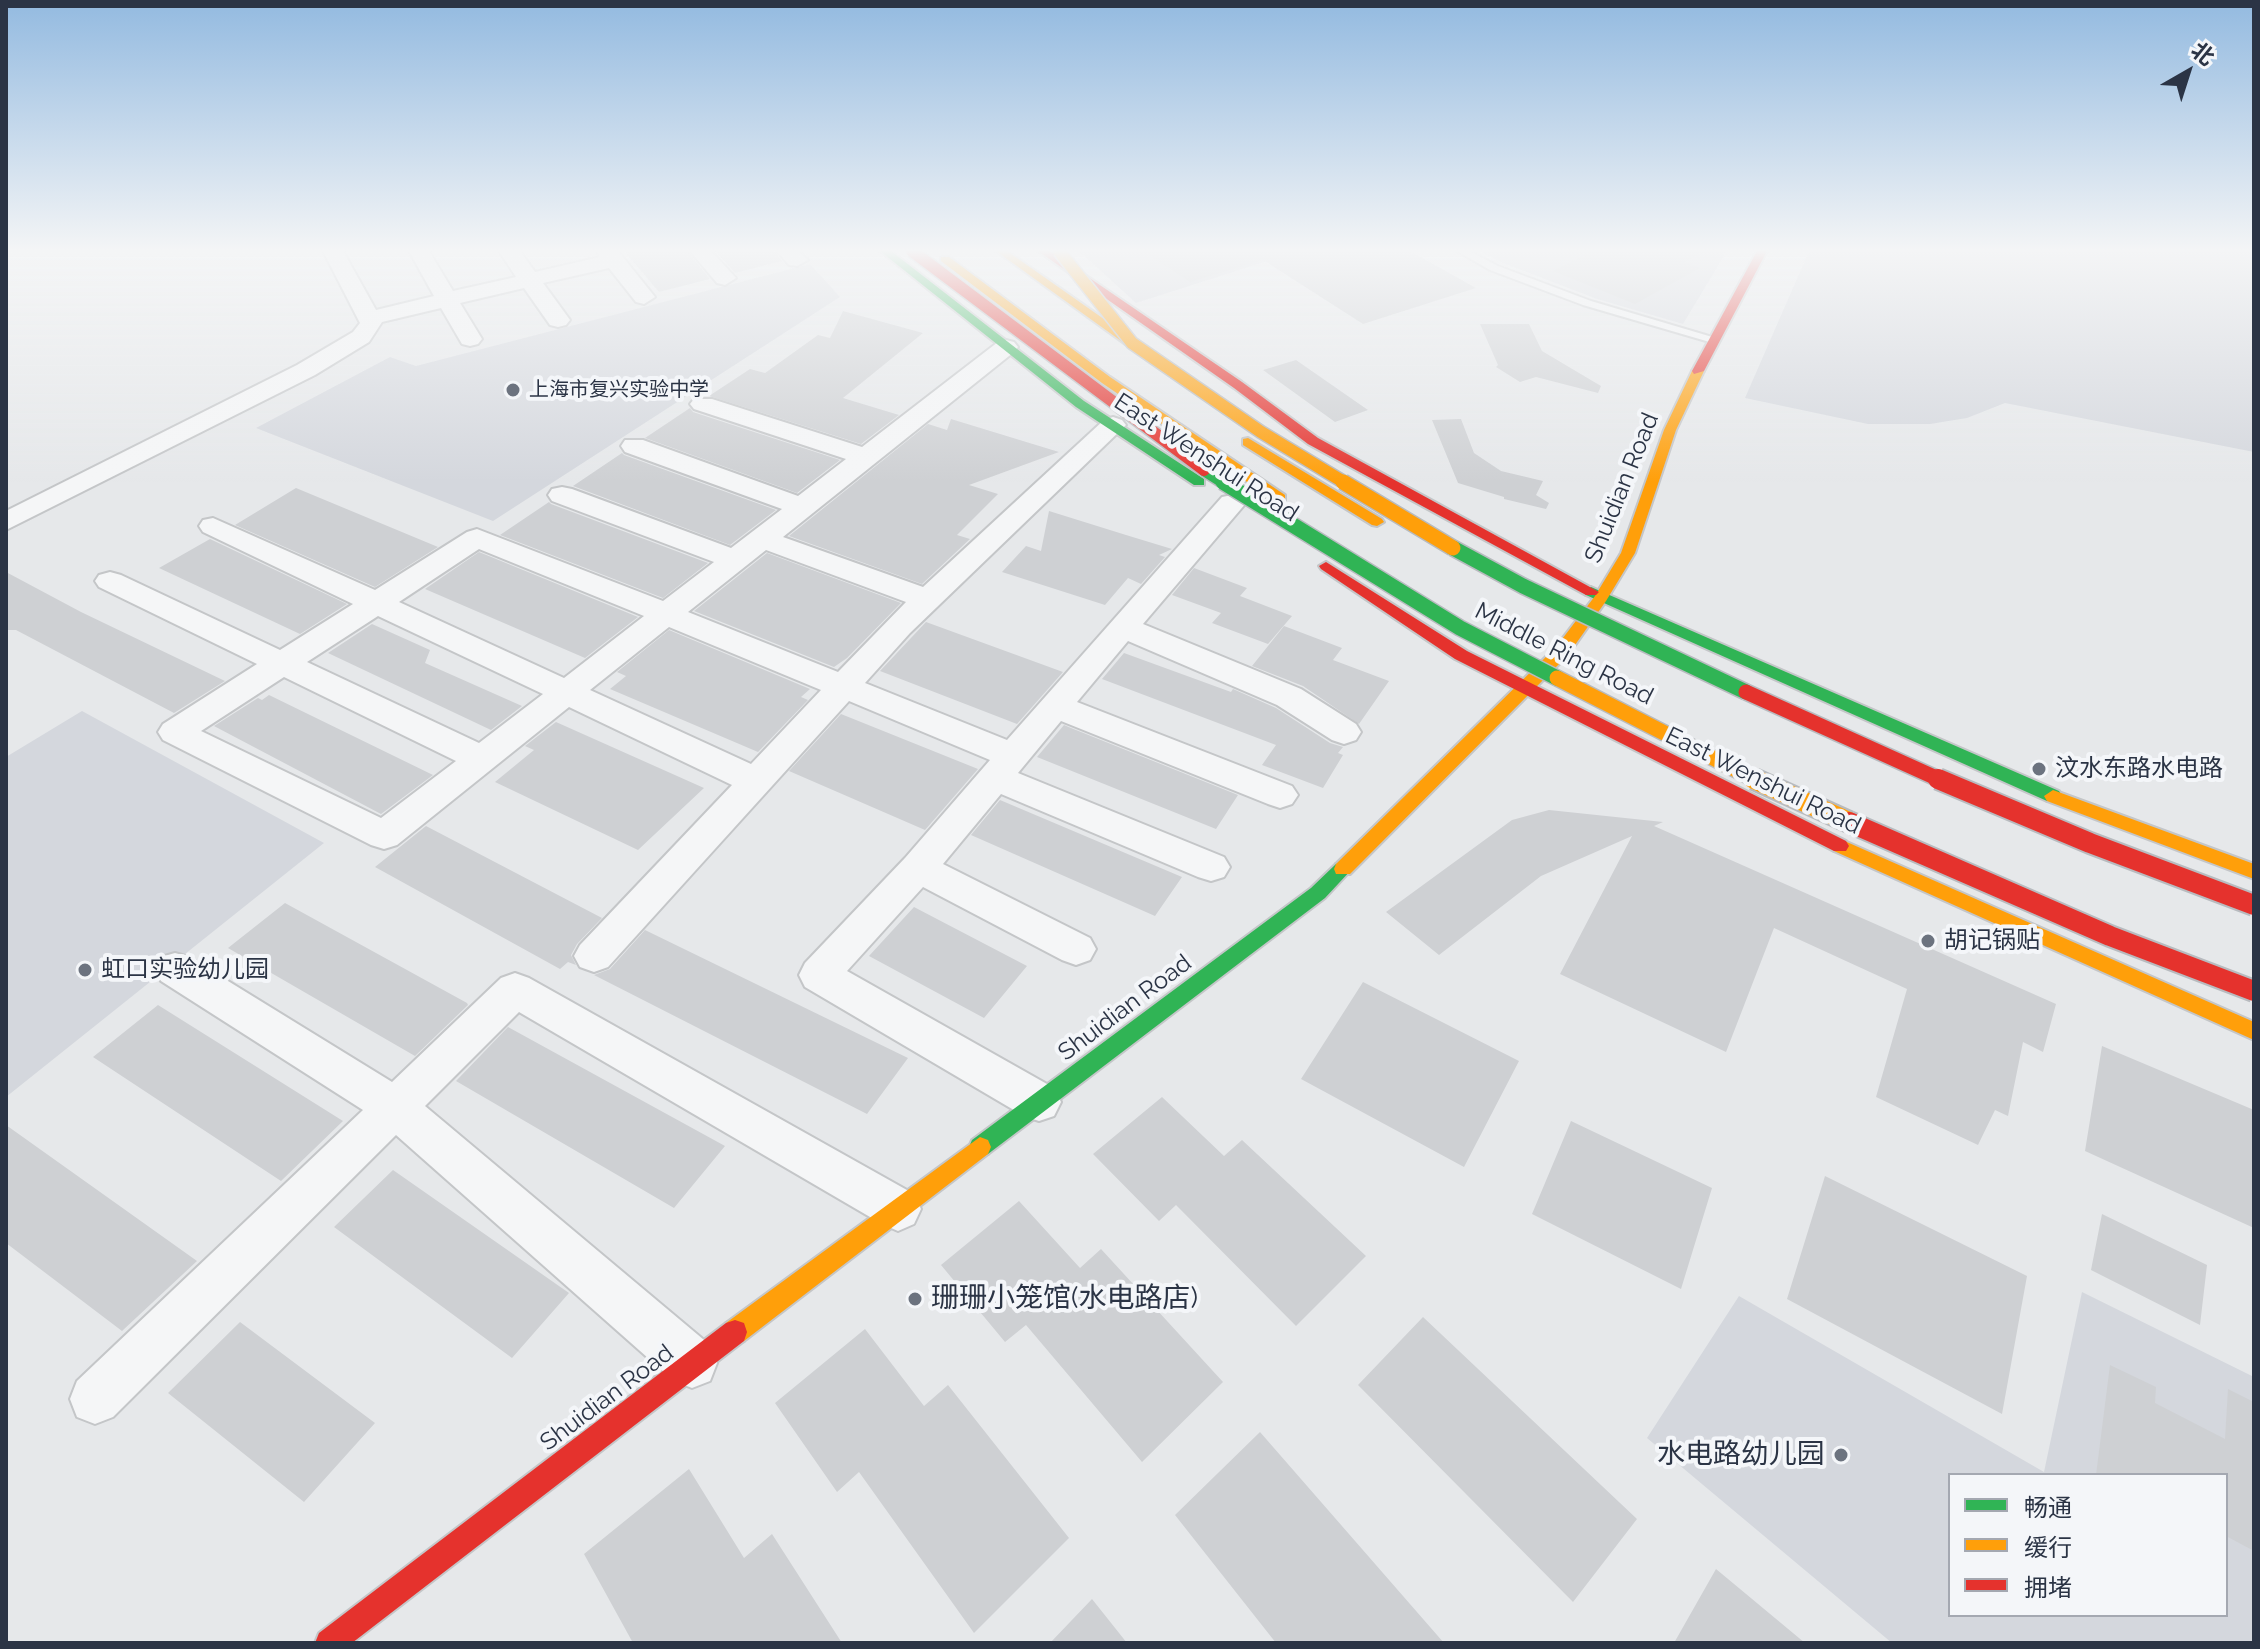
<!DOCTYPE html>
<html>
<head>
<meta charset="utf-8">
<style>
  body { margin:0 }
  #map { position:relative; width:2260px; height:1649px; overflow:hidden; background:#e6e8ea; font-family:Raleway,"Noto Sans SC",sans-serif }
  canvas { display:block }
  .frame { position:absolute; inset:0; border:8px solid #2b3445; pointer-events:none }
  .legend { position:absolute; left:1948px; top:1473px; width:280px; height:144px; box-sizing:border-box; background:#f4f6f9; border:2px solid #a4a8b1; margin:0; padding:10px 14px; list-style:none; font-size:24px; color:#2b3445 }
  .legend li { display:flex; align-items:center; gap:16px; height:40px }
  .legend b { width:40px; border:2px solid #a4a8b1 }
  .north { position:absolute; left:2148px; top:32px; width:80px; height:80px; -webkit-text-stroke:6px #f4f6f9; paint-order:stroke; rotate:39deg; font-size:22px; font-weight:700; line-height:32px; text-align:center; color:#2b3445 }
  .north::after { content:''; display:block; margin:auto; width:28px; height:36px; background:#2b3445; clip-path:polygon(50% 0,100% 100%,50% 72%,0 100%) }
</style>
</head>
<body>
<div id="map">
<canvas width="2260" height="1649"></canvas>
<div class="frame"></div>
<ul class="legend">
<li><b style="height:10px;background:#30b455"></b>畅通</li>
<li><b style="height:10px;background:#ff9f0a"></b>缓行</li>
<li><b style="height:10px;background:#e5322d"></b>拥堵</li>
</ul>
<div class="north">北</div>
</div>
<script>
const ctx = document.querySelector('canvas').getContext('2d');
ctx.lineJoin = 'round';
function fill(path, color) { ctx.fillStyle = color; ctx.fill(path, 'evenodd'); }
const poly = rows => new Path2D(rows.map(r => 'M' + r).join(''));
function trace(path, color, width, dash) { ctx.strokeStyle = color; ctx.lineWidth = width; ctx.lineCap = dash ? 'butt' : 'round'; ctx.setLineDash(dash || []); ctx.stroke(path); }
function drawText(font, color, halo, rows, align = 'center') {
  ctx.font = font + ' Raleway,"Noto Sans SC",sans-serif'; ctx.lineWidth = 8; ctx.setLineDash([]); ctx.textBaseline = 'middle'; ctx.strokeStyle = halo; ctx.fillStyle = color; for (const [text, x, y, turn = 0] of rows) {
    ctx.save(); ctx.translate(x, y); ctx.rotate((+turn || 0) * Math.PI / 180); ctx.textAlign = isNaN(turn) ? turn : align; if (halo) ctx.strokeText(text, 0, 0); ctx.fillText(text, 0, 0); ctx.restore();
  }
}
fill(poly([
  [1079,251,1299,251,1136,303],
  [1479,251,1727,251,1683,324,1597,299,1503,263],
  [1809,251,2254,251,2254,452,2005,403,1967,418,1930,424,1868,424,1745,398],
  [810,264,840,297,493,521,256,428,390,357,416,366],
  [82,711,324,843,6,1097,6,757],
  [2082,1292,2254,1377,2254,1643,1892,1643,1647,1438,1739,1296,2044,1472],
  [1950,1475,2226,1475,2226,1615,1950,1615]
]), '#d4d7dd');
fill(poly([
  [624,251,687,251,710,279,659,292],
  [715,251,774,251,782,261,735,273],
  [1143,251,1410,251,1476,288,1363,324,1263,260,1190,282],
  [1593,251,1706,251,1685,262,1700,268,1635,304,1553,271],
  [843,311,923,333,843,398,899,415,861,444,709,396,750,369,765,373,818,335,830,338],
  [1480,324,1529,324,1542,351,1601,386,1598,393,1536,377,1520,382,1496,367,1498,365],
  [1296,360,1368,410,1335,422,1263,370],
  [690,408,693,412,840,460,797,493,645,438],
  [951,419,1059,452,969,485,998,494,957,535,970,539,922,584,789,536,928,424,947,430],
  [1461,419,1474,453,1501,471,1543,481,1536,495,1549,503,1546,509,1504,499,1504,497,1458,483,1432,420],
  [622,453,624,455,776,510,730,545,573,486],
  [296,488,438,547,375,587,235,525],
  [549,502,551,504,708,563,663,598,500,535],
  [1049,511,1126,535,1172,549,1159,555,1165,557,1141,584,1128,578,1105,605,1002,572,1026,546,1041,551],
  [210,539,347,604,300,634,159,568],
  [479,552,638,617,585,658,425,589],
  [767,553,901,603,847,658,834,667,694,611],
  [1194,568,1247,588,1240,596,1292,616,1268,644,1212,623,1221,613,1172,595],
  [6,572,81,612,225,681,174,713,16,630,6,630],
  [926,622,1063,672,1017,724,880,671],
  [372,624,430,650,425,663,522,706,491,730,328,653],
  [1284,626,1342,648,1333,660,1389,681,1359,724,1303,686,1252,666],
  [669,630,810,689,801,697,808,700,758,752,610,689,626,676,617,672],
  [1124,653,1231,692,1233,689,1276,708,1330,743,1343,747,1338,753,1343,755,1323,788,1262,765,1276,745,1102,679],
  [269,695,433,775,381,814,214,726,258,698,262,700],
  [841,714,978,769,925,830,789,771],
  [556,722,704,788,638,850,495,782,534,750,525,746],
  [1064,725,1071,728,1238,795,1216,829,1037,757],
  [1000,800,1182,877,1155,916,971,835],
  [1549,810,1663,822,1654,826,2056,1004,2043,1052,2023,1042,2008,1116,1995,1110,1978,1145,1876,1097,1907,989,1774,928,1726,1052,1560,974,1632,836,1541,876,1439,955,1386,912,1512,820],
  [426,826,602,918,577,944,571,955,576,965,568,962,560,969,375,867],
  [285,903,467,1003,468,1005,415,1056,228,948],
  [914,907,1027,966,984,1018,869,956],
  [645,930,908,1058,867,1114,594,975,610,969],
  [1363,982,1519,1061,1464,1167,1301,1079],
  [158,1005,343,1121,281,1181,93,1057],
  [508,1027,725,1146,674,1208,456,1081],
  [2102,1046,2254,1110,2254,1228,2085,1151],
  [1162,1097,1224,1156,1242,1140,1366,1256,1296,1326,1176,1205,1159,1221,1093,1154],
  [1571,1121,1712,1188,1681,1289,1532,1214],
  [6,1125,197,1261,122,1331,6,1243],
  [393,1170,569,1293,512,1358,334,1227],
  [1825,1176,2027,1276,2002,1414,1787,1299],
  [1019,1201,1080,1268,1101,1249,1223,1382,1142,1462,1026,1325,1005,1342,941,1265],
  [2102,1214,2207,1265,2200,1325,2091,1270],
  [1423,1317,1637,1519,1573,1602,1358,1385],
  [240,1322,375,1423,304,1502,168,1393],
  [865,1329,924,1406,948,1385,1069,1538,974,1633,859,1472,837,1492,775,1403],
  [2110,1365,2156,1387,2155,1403,2225,1439,2228,1389,2254,1402,2254,1551,2226,1536,2226,1475,2096,1475],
  [1260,1432,1444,1643,1276,1643,1175,1515],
  [689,1469,744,1558,772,1534,842,1643,633,1643,584,1554],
  [1716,1569,1805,1643,1674,1643],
  [1092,1599,1127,1643,1050,1643]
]), '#ced0d3');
const lane = poly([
  [1457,251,1469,251,1498,266,1591,301,1719,339,1713,343,1583,305,1490,270,1457,251]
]);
const street = poly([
  [323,251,343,251,376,310,434,296,409,251,429,251,453,291,516,277,499,251,520,251,535,272,600,257,597,251,618,251,655,297,644,304,636,302,609,268,543,283,570,320,566,325,558,327,550,325,524,288,460,303,482,339,478,344,470,346,462,344,441,308,382,322,369,342,315,375,6,530,6,511,297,365,353,332,360,323,323,251],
  [690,251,711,251,736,278,725,285,717,283,690,251],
  [777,251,799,251,808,260,797,266,789,265,777,251],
  [1006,340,1014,342,1018,347,1014,352,783,537,923,587,1104,420,1113,417,1122,420,1126,425,910,633,865,683,1007,740,1222,497,1232,495,1242,497,1246,503,1143,624,1301,689,1356,724,1361,732,1356,740,1344,744,1332,740,1277,705,1128,641,1077,702,1292,786,1298,795,1292,804,1280,808,1268,804,1061,721,1018,773,1224,857,1230,867,1224,877,1211,881,1198,877,1001,794,943,864,1090,938,1096,949,1090,960,1076,965,1062,960,923,887,847,971,1054,1088,1061,1102,1054,1116,1039,1121,1024,1116,805,987,799,975,805,963,905,858,990,760,849,701,608,967,594,972,580,967,574,956,580,945,732,785,569,707,397,845,384,849,371,845,163,740,158,732,163,724,257,664,99,587,95,581,99,575,110,572,121,575,280,650,353,604,203,532,199,526,203,520,213,518,375,590,467,532,477,529,663,601,714,562,552,501,548,495,552,489,562,487,572,489,731,548,782,509,625,452,621,446,625,440,643,440,798,496,846,459,694,409,690,404,694,399,712,399,862,447,998,342,1006,340],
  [479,549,644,616,564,678,399,602,479,549],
  [766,550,906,602,838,672,688,612,766,550],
  [378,616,543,694,479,743,307,662,378,616],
  [669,627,821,690,751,764,590,690,669,627],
  [284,677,456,761,381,818,201,731,284,677],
  [175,953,189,957,392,1082,501,978,515,973,529,978,914,1194,921,1209,914,1224,898,1231,882,1224,519,1012,425,1106,710,1345,717,1363,710,1381,692,1388,674,1381,396,1135,113,1417,95,1424,77,1417,70,1399,77,1381,363,1110,161,981,155,969,161,957,175,953]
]);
const fast = poly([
  [880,251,891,251,1084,401,1204,479,1204,485,1194,485,1076,407,880,251],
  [1591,587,2059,791,2062,796,2059,801,2047,801,1586,595,1583,592,1591,587],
  [1343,862,1350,864,1352,869,1325,898,988,1154,980,1157,972,1154,969,1147,972,1140,1311,888,1336,864,1343,862]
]);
const slow = poly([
  [996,251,1007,251,1138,343,1128,346,996,251],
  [941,257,949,257,1110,377,1285,495,1285,501,1275,501,1102,383,941,261,941,257],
  [1698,367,1704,371,1676,430,1635,553,1606,601,1568,655,1350,874,1336,874,1334,869,1336,864,1556,647,1595,596,1621,553,1664,430,1692,371,1698,367],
  [1248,438,1382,519,1384,522,1377,526,1372,525,1243,445,1243,439,1248,438],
  [2053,790,2254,864,2254,879,2047,801,2044,796,2053,790],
  [1840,839,2254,1022,2254,1040,1834,851,1831,846,1834,841,1840,839],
  [980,1137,988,1140,991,1147,988,1154,744,1341,735,1344,726,1341,723,1332,726,1323,980,1137]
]);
const jam = poly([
  [1038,251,1050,251,1242,382,1318,438,1599,592,1596,595,1586,595,1308,444,1234,388,1038,251],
  [1757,251,1767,251,1704,371,1694,374,1692,371,1757,251],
  [1326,562,1467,651,1846,841,1849,846,1846,851,1834,851,1455,659,1321,569,1319,566,1326,562],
  [735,1320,744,1323,747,1332,744,1341,352,1643,315,1643,319,1633,726,1323,735,1320]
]);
trace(lane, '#c4c6c8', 4);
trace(street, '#c4c6c8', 4);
trace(fast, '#c4c6c8', 4);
trace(slow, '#c4c6c8', 4);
trace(jam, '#c4c6c8', 4);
fill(lane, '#f5f6f7');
fill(street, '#f5f6f7');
fill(fast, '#30b455');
fill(slow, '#ff9f0a');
fill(jam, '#e5322d');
const fastBridgeFar1 = poly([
  [1204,470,1226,484]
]);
const fastBridge = poly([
  [1223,482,1460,628,1557,678],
  [1453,548,1523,586,1746,692]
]);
const slowBridgeFar2 = poly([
  [1059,251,1132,343,1261,432,1347,484]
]);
const slowBridgeFar1 = poly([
  [1343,482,1453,548],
  [1557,678,1758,781]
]);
const slowBridge = poly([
  [1754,779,1849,822]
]);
const jamBridgeFar2 = poly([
  [912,251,1204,470]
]);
const jamBridgeFar1 = poly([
  [1746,692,1943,781]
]);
const jamBridge = poly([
  [1938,779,2090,843,2254,905],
  [1849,822,2110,936,2254,991]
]);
trace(fastBridgeFar1, '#b8bbbf', 15, []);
trace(fastBridge, '#b8bbbf', 18, []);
trace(slowBridgeFar2, '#b8bbbf', 15, []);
trace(slowBridgeFar1, '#b8bbbf', 18, []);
trace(slowBridge, '#b8bbbf', 24, []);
trace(jamBridgeFar2, '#b8bbbf', 15, []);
trace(jamBridgeFar1, '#b8bbbf', 18, []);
trace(jamBridge, '#b8bbbf', 24, []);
trace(fastBridgeFar1, '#30b455', 12);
trace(fastBridge, '#30b455', 15);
trace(slowBridgeFar2, '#ff9f0a', 12);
trace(slowBridgeFar1, '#ff9f0a', 15);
trace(slowBridge, '#ff9f0a', 20);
trace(jamBridgeFar2, '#e5322d', 12);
trace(jamBridgeFar1, '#e5322d', 15);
trace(jamBridge, '#e5322d', 20);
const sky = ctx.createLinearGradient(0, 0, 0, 482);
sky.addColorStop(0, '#93bae0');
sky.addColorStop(0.52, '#f4f5f6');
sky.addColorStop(1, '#f4f5f600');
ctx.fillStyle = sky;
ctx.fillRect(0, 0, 2260, 482);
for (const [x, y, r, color] of [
  [513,390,8,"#6c737f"],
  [2039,769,8,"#6c737f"],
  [1928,941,8,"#6c737f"],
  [85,970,8,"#6c737f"],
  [915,1299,8,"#6c737f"],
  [1841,1455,8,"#6c737f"]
]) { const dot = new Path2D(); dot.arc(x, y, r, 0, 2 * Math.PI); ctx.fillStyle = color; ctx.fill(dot); trace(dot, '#f4f6f9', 3); }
drawText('20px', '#2b3445', '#f4f6f9', [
  ["上海市复兴实验中学",529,390]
], 'left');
drawText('24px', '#2b3445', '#f4f6f9', [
  ["East Wenshui Road",1206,458,33],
  ["Shuidian Road",1622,488,-68],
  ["Middle Ring Road",1564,654,27],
  ["East Wenshui Road",1763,781,26],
  ["Shuidian Road",1125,1008,-37],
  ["Shuidian Road",607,1398,-37]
]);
drawText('24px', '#2b3445', '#f4f6f9', [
  ["汶水东路水电路",2055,769],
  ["胡记锅贴",1944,941],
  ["虹口实验幼儿园",101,970]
], 'left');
drawText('28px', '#2b3445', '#f4f6f9', [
  ["珊珊小笼馆(水电路店)",931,1299],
  ["水电路幼儿园",1825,1455,"right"]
], 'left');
</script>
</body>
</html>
